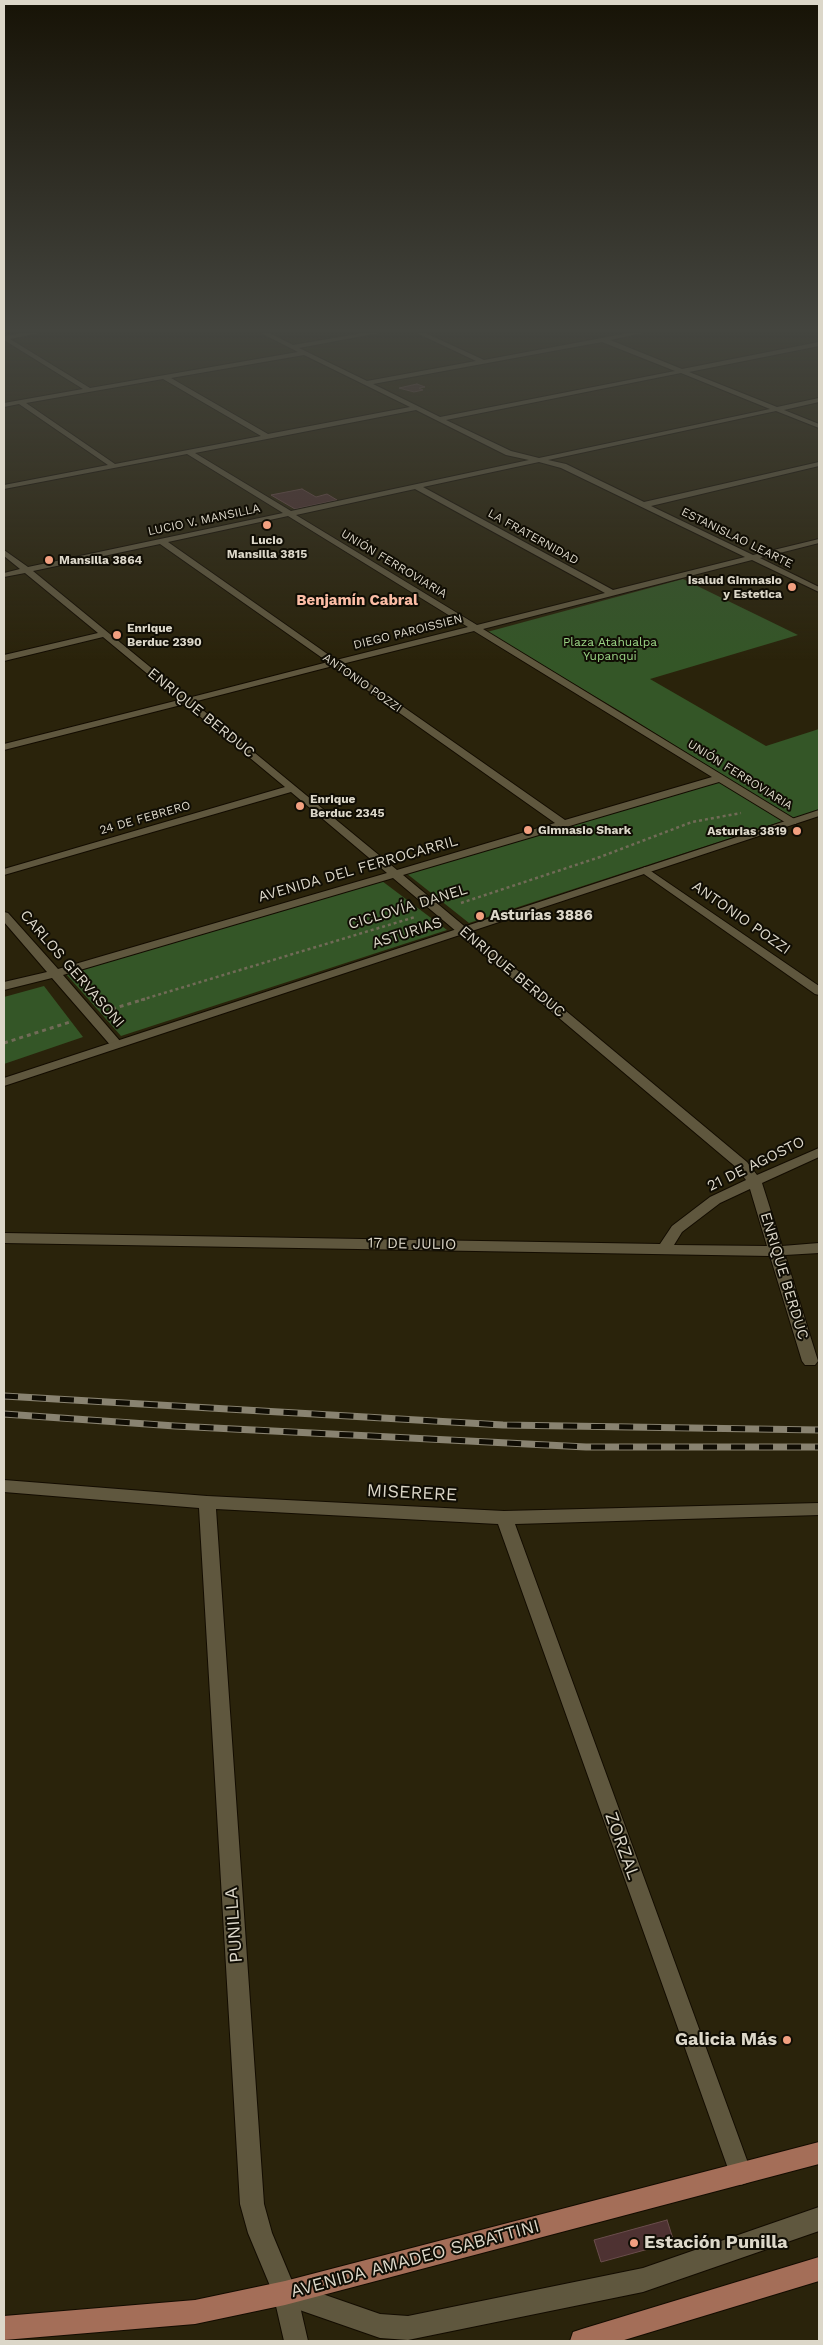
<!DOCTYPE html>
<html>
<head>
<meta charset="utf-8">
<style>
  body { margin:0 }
  #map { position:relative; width:823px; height:2345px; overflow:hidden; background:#2a230b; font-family:"Work Sans",sans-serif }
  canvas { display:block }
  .frame { position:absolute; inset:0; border:5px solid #dcd7c9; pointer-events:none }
</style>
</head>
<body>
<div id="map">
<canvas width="823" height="2345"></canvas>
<div class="frame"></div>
</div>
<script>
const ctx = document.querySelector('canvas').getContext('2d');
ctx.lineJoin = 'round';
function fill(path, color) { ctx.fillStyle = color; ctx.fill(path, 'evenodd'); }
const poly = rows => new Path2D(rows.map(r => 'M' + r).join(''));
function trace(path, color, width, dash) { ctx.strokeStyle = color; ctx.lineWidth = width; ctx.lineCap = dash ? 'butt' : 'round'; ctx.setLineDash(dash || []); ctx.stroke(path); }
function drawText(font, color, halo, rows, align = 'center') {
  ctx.font = font + ' "Work Sans",sans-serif'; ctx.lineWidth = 4; ctx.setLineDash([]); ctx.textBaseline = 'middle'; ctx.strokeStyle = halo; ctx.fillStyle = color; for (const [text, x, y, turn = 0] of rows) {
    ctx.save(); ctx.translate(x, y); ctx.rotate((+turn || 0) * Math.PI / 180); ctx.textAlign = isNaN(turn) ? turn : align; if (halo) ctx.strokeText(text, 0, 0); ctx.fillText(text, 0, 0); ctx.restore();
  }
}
fill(poly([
  [683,579,798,635,650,679,766,746,819,729,819,810,793,819,623,713,487,632],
  [719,781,783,821,469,923,406,873],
  [382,881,447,930,121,1036,66,974],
  [44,986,83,1037,4,1064,4,997]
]), '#345627');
const building = poly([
  [417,384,425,387,419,388,423,390,414,392,399,388,417,384],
  [302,489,316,497,327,494,337,500,295,509,271,495,302,489],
  [667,2220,674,2242,601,2262,594,2240,667,2220]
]);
fill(building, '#4e3232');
trace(building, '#6a4d4c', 1);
const service = poly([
  [819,2207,819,2231,643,2292,408,2340,380,2338,288,2306,279,2303,276,2294,279,2285,288,2282,380,2314,408,2316,643,2268,819,2207]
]);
const minor = poly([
  [24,333,38,333,10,339,90,388,298,352,261,333,269,333,293,345,364,333,378,333,299,348,367,381,476,361,417,333,425,333,484,360,629,333,642,333,610,340,682,369,819,342,819,346,689,372,777,407,819,398,819,402,784,410,819,424,819,428,776,411,548,460,566,464,644,502,819,462,819,466,651,506,753,555,819,539,819,543,760,558,819,587,819,592,752,560,483,629,796,820,796,824,788,824,719,782,403,875,747,1162,757,1175,819,1148,819,1157,762,1183,782,1246,819,1243,819,1253,785,1255,818,1361,815,1365,805,1365,802,1361,770,1256,4,1243,4,1233,660,1244,672,1226,710,1197,746,1180,737,1168,393,878,63,975,120,1041,122,1044,120,1047,112,1047,52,978,4,990,4,982,47,972,4,922,4,912,8,913,58,969,387,873,291,792,4,875,4,869,285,787,185,704,4,750,4,744,179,700,103,637,4,661,4,655,98,633,25,573,4,577,4,573,20,569,4,556,4,550,28,567,283,513,187,454,4,489,4,485,108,465,19,404,4,407,4,403,83,389,4,340,4,336,24,333],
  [602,342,675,371,440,417,373,384,602,342],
  [304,355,410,407,268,434,171,378,304,355],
  [681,373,770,409,539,458,511,451,446,420,681,373],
  [163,379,261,436,115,464,26,403,163,379],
  [416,410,506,455,529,460,291,511,195,453,416,410],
  [539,462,561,468,745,557,613,590,423,487,539,462],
  [415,489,605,593,477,625,296,515,415,489],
  [288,516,468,627,336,660,168,542,288,516],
  [160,544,328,662,188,698,33,571,160,544],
  [474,631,712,777,565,820,342,664,474,631],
  [333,666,555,823,397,870,193,702,333,666],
  [750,1189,767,1246,674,1245,682,1232,720,1203,750,1189],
  [645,867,819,986,819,995,815,994,641,872,640,870,645,867],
  [4,1480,207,1496,504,1511,819,1503,819,1515,515,1524,752,2174,749,2182,741,2185,733,2182,730,2174,498,1524,216,1509,264,2204,272,2233,297,2293,308,2341,284,2341,273,2293,248,2233,240,2204,199,1508,4,1492,4,1480]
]);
const tertiary = poly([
  [819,810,819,816,4,1086,4,1078,819,810]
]);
const primary = poly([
  [819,2142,819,2164,285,2305,195,2324,4,2340,4,2316,195,2300,285,2281,819,2142],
  [819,2257,819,2281,621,2341,570,2341,573,2332,582,2329,819,2257]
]);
trace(service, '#130c00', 2);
trace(minor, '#130c00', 2);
trace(tertiary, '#130c00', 2);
trace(primary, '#130c00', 2);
trace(poly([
  [461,903,600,857,692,822,741,813],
  [141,1000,415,917]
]), '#716b57', 2.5, [3, 3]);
trace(poly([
  [112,1009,145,999],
  [4,1043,70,1022]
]), '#716b57', 3, [4, 4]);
fill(service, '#5f573e');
fill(minor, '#5f573e');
fill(tertiary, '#5f573e');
fill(primary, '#a46e58');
const rail = poly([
  [4,1396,503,1425,819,1430],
  [4,1414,175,1426,586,1447,819,1447]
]);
trace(rail, '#898371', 7);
trace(rail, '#100d04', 5, [14]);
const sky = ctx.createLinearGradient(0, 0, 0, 661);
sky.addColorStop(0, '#171306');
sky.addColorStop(0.5, '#44453f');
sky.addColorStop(1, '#44453f00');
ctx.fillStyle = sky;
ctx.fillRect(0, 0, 823, 661);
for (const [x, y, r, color] of [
  [267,525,5,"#f2a080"],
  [49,560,5,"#f2a080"],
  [792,587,5,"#f2a080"],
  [117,635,5,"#f2a080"],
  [300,806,5,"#f2a080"],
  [528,830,5,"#f2a080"],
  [797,831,5,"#f2a080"],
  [480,916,5,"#f2a080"],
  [787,2040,5,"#f2a080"],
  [634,2243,5,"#f2a080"]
]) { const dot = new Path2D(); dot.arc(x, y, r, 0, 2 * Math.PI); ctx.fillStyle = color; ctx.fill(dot); trace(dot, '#100d04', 2); }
drawText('12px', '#dcd7c9', '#100d04', [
  ["LUCIO V. MANSILLA",204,520,-12],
  ["LA FRATERNIDAD",533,537,29],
  ["ESTANISLAO LEARTE",737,538,26],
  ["UNIÓN FERROVIARIA",394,564,31],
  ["DIEGO PAROISSIEN",408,632,-14],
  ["ANTONIO POZZI",362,683,35],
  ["UNIÓN FERROVIARIA",740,775,32],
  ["24 DE FEBRERO",145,818,-16]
]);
drawText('bold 12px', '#dcd7c9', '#100d04', [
  ["Lucio",267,540,"center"],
  ["Mansilla 3815",267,554,"center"],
  ["Mansilla 3864",59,560],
  ["Isalud Gimnasio",782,580,"right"],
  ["y Estetica",782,594,"right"],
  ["Enrique",127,628],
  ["Berduc 2390",127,642],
  ["Enrique",310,799],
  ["Berduc 2345",310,813],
  ["Gimnasio Shark",538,830],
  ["Asturias 3819",787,831,"right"]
], 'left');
drawText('12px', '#9ad485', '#100d04', [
  ["Plaza Atahualpa",610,642],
  ["Yupanqui",610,656]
]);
drawText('bold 15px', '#fcbda5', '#100d04', [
  ["Benjamín Cabral",357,601]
]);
drawText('15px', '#dcd7c9', '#100d04', [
  ["ENRIQUE BERDUC",201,713,39],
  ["AVENIDA DEL FERROCARRIL",358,869,-16],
  ["CICLOVÍA DANEL",408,907,-17],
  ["ANTONIO POZZI",741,918,35],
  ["ASTURIAS",407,933,-18],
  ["CARLOS GERVASONI",72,969,49],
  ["ENRIQUE BERDUC",512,972,40],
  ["21 DE AGOSTO",756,1164,-26],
  ["17 DE JULIO",412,1244,1],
  ["ENRIQUE BERDUC",784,1276,73]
]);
drawText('bold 15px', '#dcd7c9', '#100d04', [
  ["Asturias 3886",490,916]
], 'left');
drawText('18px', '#dcd7c9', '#100d04', [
  ["MISERERE",412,1493,3],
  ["ZORZAL",622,1846,70],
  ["PUNILLA",234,1925,-94],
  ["AVENIDA AMADEO SABATTINI",415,2259,-15]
]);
drawText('bold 18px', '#dcd7c9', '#100d04', [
  ["Galicia Más",777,2040],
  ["Estación Punilla",644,2243,"left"]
], 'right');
</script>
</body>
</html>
